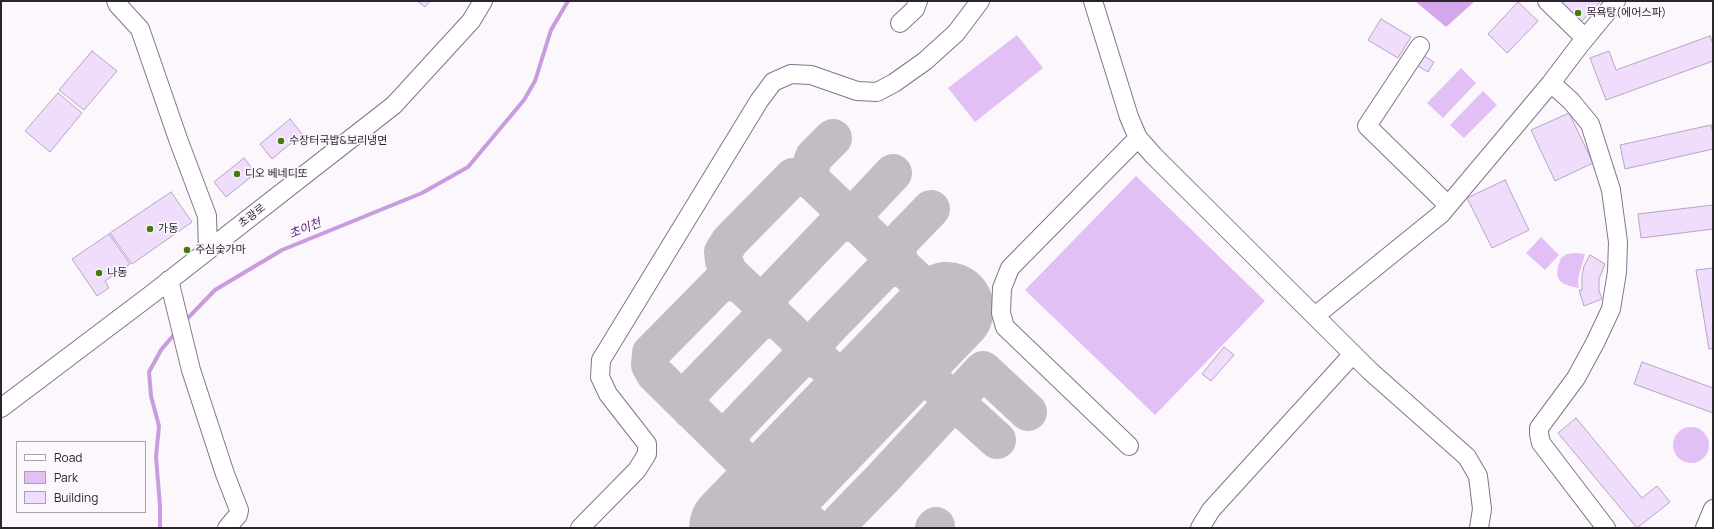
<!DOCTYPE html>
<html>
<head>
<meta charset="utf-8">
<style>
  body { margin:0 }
  #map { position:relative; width:1714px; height:529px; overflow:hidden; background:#fbf7fd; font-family:Manrope,sans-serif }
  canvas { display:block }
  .frame { position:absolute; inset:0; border:2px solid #2b242f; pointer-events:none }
  .legend { position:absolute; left:16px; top:441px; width:130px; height:72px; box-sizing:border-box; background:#fbf7fd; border:1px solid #a8a3ab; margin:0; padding:5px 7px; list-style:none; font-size:12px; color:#2b242f }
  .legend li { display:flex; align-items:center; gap:8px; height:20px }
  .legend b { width:20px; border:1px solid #a8a3ab }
</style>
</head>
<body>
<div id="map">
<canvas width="1714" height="529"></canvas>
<div class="frame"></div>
<ul class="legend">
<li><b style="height:5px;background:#fff"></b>Road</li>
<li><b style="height:11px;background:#e2bff5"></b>Park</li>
<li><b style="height:11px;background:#f0dcfb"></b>Building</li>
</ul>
</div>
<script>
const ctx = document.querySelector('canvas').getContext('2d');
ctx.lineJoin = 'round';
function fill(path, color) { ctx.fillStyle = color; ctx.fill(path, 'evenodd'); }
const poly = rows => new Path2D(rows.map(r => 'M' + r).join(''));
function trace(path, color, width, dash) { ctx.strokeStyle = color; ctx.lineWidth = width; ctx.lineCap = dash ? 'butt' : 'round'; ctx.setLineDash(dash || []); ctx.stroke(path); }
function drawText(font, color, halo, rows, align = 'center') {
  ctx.font = font + ' Manrope,"Noto Sans KR",sans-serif'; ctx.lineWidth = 3.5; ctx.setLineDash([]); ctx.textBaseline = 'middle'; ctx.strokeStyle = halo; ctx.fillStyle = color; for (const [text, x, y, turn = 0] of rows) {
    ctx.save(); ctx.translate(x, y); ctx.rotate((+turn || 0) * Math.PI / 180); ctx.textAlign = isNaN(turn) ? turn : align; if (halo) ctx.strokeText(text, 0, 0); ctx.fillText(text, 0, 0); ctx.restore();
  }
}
fill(poly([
  [1017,35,1043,68,975,122,948,88],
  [1461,68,1476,83,1443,118,1427,103],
  [1483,91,1497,105,1464,138,1450,125],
  [1136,176,1265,301,1155,415,1025,290],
  [1541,237,1559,255,1545,270,1526,253],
  [1575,253,1585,254,1579,275,1578,282,1579,288,1570,286,1564,284,1559,280,1557,275,1558,266,1561,258,1567,254],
  '1673 445a18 18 0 1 1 36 0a18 18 0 1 1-36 0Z'
]), '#e2bff5');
fill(poly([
  [1415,1,1475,1,1446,27]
]), '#d4a6eb');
trace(poly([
  [185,321,215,290,282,250,422,193,468,167,524,100,535,81,551,30,568,1],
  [160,528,160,506,156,457,159,426,151,396,149,372,161,350,177,331]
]), '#c99ce0', 4);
trace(poly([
  [810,179,810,168,814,157,833,138],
  [899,263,897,248,900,241,931,209],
  [740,284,732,282,720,283,656,348,651,353,650,365,655,374,773,490,815,528],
  [771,314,769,302,772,292,836,225,846,222,859,225,859,215,862,206,893,173],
  [903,355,997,440],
  [820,360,816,354,816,347,818,340,823,333,884,270,889,268,904,268],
  [861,399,728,272,724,261,723,252,730,241,793,177,810,179,947,309],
  [691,410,689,399,691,391,757,323,768,319,779,321],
  [731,448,731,433,736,426,799,360,808,358,820,360],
  [838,528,841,521,882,479,983,370,1028,412],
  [934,528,936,526]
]), '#c2bdc4', 38);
trace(poly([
  [736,528,947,309]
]), '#c2bdc4', 94);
const building = poly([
  [417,1,430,1,425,7,417,1],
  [1555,1,1598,1,1600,2,1579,24,1555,1],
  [1518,2,1538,21,1507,53,1488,34,1518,2],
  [1381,19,1411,37,1398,58,1368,40,1381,19],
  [1710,36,1713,44,1713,61,1606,100,1590,58,1609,51,1616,70,1710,36],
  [92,51,117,71,84,110,59,90,92,51],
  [1424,56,1434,62,1428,72,1418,66,1424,56],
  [58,93,82,113,50,152,25,131,58,93],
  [1569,113,1593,163,1555,181,1531,130,1569,113],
  [290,119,302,134,272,159,260,144,290,119],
  [1711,125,1713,133,1713,149,1625,169,1620,145,1711,125],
  [244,158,256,173,226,197,214,182,244,158],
  [1505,180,1529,230,1492,248,1467,198,1505,180],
  [171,192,192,222,132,264,110,233,171,192],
  [1713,205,1713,229,1641,238,1638,214,1713,205],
  [109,234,130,264,105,281,109,288,97,296,72,259,109,234],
  [1590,255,1605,264,1599,279,1599,291,1602,299,1584,306,1579,290,1582,290,1582,276,1584,266,1590,255],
  [1713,268,1713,348,1709,349,1696,270,1713,268],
  [1224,347,1234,355,1211,381,1202,374,1224,347],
  [1642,362,1713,388,1713,413,1634,384,1642,362],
  [1576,418,1642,498,1657,486,1670,502,1637,528,1558,433,1576,418]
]);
fill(building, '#f0dcfb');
trace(building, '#b7a5c1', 1);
const minor = poly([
  [116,1,118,5,140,29,178,139,207,216,208,250],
  [1093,1,1129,117,1138,138,1154,156,1370,371,1467,457,1478,476,1482,509,1479,528],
  [1547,1,1585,38],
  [900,23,915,9,918,1],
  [1420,46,1367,126,1448,205],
  [169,280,191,370,225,474,239,510,238,515,227,528],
  [1315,316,1441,214,1551,83],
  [1,408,152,294,394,105,471,21,483,1],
  [1129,446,1005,327,1001,313,1002,288,1010,268,1138,138],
  [580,528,637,470,647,454,647,444,608,394,600,377,601,360,759,101,773,82,791,74,811,75,857,91,877,92,894,83,925,61,956,33,980,1],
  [1200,528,1211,510,1353,354],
  [1606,528,1541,443,1539,434,1539,428,1576,378,1595,343,1611,309,1617,272,1618,242,1611,190,1590,124,1571,101,1551,83,1579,46,1616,1],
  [1705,528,1713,509]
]);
trace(minor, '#84738d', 20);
trace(minor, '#fff', 18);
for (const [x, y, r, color] of [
  [1578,13,4,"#457b0e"],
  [281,141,4,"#457b0e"],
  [237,174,4,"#457b0e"],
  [150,229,4,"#457b0e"],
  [187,250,4,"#457b0e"],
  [99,273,4,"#457b0e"]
]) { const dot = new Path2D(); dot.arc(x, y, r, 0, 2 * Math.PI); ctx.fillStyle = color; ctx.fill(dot); trace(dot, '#fbf7fd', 1.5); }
drawText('11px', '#2b242f', '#fbf7fd', [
  ["목욕탕(에어스파)",1586,13],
  ["수장터국밥&보리냉면",289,141],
  ["디오 베네디또",245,174],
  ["가동",158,229],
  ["주심숯가마",195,250],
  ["나동",107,273]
], 'left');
drawText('11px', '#2b242f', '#fbf7fd', [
  ["초광로",252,216,-38]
]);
drawText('italic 12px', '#551d6c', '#fbf7fd', [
  ["초이천",305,229,-22]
]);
</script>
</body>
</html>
